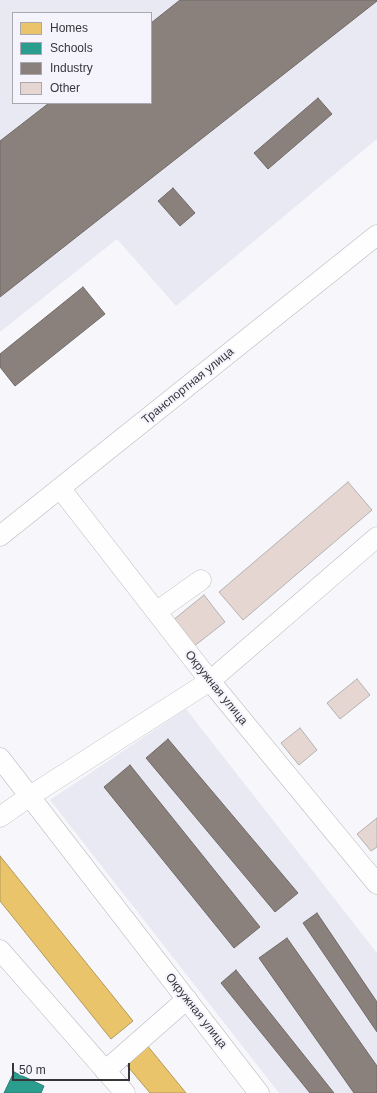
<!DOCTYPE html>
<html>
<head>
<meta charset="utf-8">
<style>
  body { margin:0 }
  #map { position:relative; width:377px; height:1093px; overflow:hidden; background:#f6f6fb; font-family:Arial,sans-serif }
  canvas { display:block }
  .legend { position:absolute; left:12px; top:12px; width:140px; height:92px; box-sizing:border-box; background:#f5f4fd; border:1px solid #a9a8af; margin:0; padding:5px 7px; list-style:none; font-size:12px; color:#363539 }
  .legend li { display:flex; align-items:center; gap:8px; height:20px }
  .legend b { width:20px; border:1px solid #a9a8af }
  .scale { position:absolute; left:12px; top:1063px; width:118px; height:18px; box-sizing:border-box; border:2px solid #363539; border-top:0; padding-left:5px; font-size:12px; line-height:14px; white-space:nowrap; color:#363539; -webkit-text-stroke:3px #f5f4fd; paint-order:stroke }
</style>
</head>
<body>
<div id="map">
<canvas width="377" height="1093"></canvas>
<ul class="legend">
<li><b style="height:11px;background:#e9c46a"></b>Homes</li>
<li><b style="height:11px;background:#2a9d8f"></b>Schools</li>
<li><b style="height:11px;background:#8a817c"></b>Industry</li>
<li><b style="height:11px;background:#e6d6d1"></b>Other</li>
</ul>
<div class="scale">50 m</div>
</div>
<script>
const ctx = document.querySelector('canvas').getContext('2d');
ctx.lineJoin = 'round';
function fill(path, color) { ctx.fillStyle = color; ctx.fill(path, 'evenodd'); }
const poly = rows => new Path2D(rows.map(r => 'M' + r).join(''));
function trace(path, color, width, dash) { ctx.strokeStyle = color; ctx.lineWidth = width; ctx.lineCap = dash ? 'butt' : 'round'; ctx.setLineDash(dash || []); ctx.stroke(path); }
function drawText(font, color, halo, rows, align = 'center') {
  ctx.font = font + ' Arial,sans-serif'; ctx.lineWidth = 4; ctx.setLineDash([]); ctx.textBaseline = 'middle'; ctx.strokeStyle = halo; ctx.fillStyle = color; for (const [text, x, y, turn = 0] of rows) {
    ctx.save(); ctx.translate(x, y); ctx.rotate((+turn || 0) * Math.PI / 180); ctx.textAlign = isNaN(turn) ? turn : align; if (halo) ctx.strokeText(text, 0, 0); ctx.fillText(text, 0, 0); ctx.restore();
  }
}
fill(poly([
  [0,0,377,0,377,139,176,306,117,239,0,332],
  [13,13,151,13,151,103,13,103],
  [186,709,377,953,377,1093,279,1093,50,800]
]), '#e9e9f3');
const homes = poly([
  [0,856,133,1021,111,1039,0,901,0,856],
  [146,1044,186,1093,150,1093,124,1062,146,1044]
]);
fill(homes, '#e9c46a');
trace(homes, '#b3995b', 1);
const schools = poly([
  [14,1072,44,1086,41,1093,4,1093,14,1072]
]);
fill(schools, '#2a9d8f');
trace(schools, '#2e7e75', 1);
const industry = poly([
  [180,0,377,0,377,1,0,297,0,141,49,103,151,103,151,23,180,0],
  [318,98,332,114,268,169,254,153,318,98],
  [173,188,195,213,180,226,158,201,173,188],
  [83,287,105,314,15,386,0,367,0,354,83,287],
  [168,739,298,893,275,912,146,758,168,739],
  [130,765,260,927,234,948,104,787,130,765],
  [317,913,377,1002,377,1032,303,923,317,913],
  [287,938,377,1066,377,1093,354,1093,259,958,287,938],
  [236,970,334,1093,310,1093,221,983,236,970]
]);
fill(industry, '#8a817c');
trace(industry, '#716a68', 1);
const building = poly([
  [348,482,372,510,243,620,219,592,348,482],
  [204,595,225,622,193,647,172,621,204,595],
  [357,679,370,695,340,719,327,703,357,679],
  [300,728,317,750,299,765,281,743,300,728],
  [377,818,377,847,371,851,357,834,377,818]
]);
fill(building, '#e6d6d1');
trace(building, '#b2b1b2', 1);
const minor = poly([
  [60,488,210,681,377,884],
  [0,536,377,235],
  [156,612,201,580],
  [0,758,259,1093],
  [0,817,30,796,210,681,377,537],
  [0,950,125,1093],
  [105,1071,187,999]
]);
trace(minor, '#bbbbbe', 21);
trace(minor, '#fefefe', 20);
drawText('12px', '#363539', '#f5f4fd', [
  ["Транспортная улица",188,386,-39],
  ["Окружная улица",216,688,51],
  ["Окружная улица",196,1011,52]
]);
</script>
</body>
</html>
